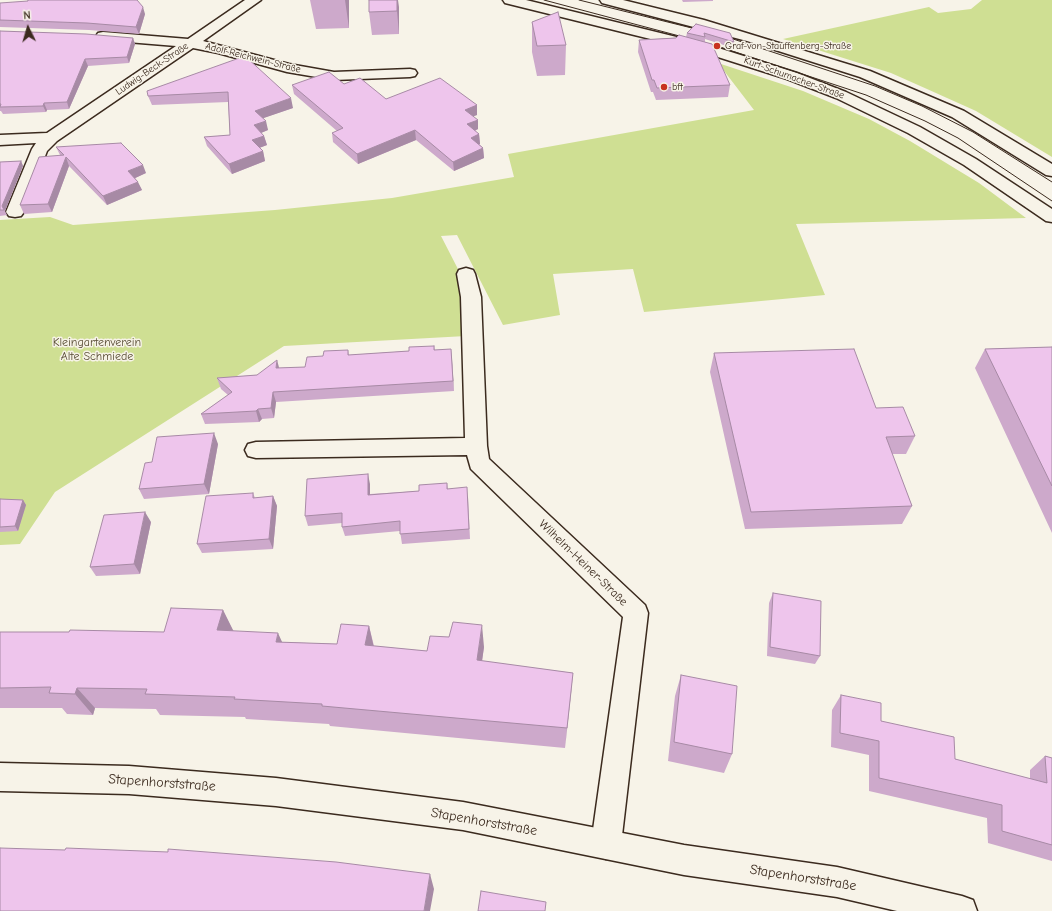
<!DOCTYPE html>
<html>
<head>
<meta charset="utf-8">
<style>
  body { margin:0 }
  #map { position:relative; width:1052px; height:911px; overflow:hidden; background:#f7f3e8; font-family:"Comic Neue",sans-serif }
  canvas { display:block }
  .north { position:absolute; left:8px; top:8px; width:40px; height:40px; -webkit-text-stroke:3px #f7f3e8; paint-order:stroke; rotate:355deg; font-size:11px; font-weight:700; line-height:16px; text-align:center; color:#3b2a1e }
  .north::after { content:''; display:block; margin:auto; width:14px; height:18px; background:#3b2a1e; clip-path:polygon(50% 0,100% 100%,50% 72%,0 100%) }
</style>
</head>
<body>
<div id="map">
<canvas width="1052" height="911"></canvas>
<div class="north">N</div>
</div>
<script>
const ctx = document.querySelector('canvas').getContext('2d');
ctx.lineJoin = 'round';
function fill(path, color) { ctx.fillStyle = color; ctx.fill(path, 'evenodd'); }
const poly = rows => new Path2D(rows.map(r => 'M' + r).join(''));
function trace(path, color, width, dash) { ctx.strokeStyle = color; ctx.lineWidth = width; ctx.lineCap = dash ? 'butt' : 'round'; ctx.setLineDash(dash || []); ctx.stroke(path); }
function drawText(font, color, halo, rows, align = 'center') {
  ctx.font = font + ' "Comic Neue",sans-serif'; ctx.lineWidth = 3; ctx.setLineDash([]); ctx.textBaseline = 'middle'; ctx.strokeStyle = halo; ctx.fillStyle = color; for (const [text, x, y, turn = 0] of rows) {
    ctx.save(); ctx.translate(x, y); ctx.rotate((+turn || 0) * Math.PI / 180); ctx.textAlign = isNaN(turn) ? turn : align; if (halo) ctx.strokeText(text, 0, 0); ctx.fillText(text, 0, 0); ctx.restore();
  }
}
fill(poly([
  [982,0,1052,0,1052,157,976,111,927,89,891,73,783,39,929,7,938,13,971,9],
  [718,63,803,91,869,119,910,141,979,183,1026,218,796,224,825,295,644,312,633,269,553,274,560,315,503,325,457,235,441,236,459,271,466,336,284,346,55,492,20,544,0,545,0,220,50,217,73,225,275,210,392,198,514,177,508,154,754,110]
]), '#cfdf93');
const street = poly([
  [245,0,261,0,203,41,289,64,334,72,410,69,415,70,417,73,415,76,410,77,334,80,287,72,218,53,193,48,57,141,47,151,24,212,21,216,15,217,9,216,6,212,32,149,36,143,0,145,0,135,47,133,176,46,103,40,98,39,96,36,98,33,103,32,188,39,245,0],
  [503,0,526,0,709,45,797,73,846,92,920,127,976,159,1052,209,1052,222,1046,221,964,165,908,133,836,98,787,79,699,51,505,3,503,0],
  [600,0,623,0,704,20,870,71,964,111,1052,164,1052,176,1046,175,952,117,860,77,747,41,602,3,600,0],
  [466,268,473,270,475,274,481,297,487,446,489,459,645,605,648,613,621,844,616,854,606,859,596,854,591,844,623,617,471,469,467,455,256,458,248,456,245,450,248,444,256,442,465,438,461,297,457,274,459,270,466,268]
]);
const secondary = poly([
  [0,763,129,766,276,778,463,802,684,845,837,867,962,896,973,900,977,911,897,911,837,897,684,875,463,830,276,806,129,794,0,791,0,763]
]);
trace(street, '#3b2a1e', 3);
trace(secondary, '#3b2a1e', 3);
fill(street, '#f7f3e8');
fill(secondary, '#f7f3e8');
trace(poly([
  [544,0,717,46,866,95,925,121,958,138,1052,201],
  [579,0,704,31],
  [721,35,875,86,922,106,973,132,1052,182]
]), '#3b2a1e', 1);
fill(poly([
  [310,0,345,0,345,3,345,0,349,0,349,28,316,29],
  [682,0,713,0,713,1,683,2],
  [0,3,145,14,139,34,89,30,0,27],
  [399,7,399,34,372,35,369,12],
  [532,22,566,45,565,75,537,76,532,52],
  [696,24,734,42,733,48,705,39,705,42,730,85,728,97,656,100,653,92,651,92,638,52,639,40,686,37,687,33],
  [0,31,133,38,135,44,129,63,88,66,69,109,47,110,46,112,3,114,1,111,0,111],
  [245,56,293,108,263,118,268,130,261,133,264,136,267,145,259,148,263,151,265,161,232,174,207,146,204,137,230,135,228,102,152,105,148,96],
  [344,84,386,99,477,105,477,115,473,116,478,129,475,131,479,134,480,144,479,144,483,148,484,158,454,171,416,140,358,164,333,142,332,133,337,131,294,94,292,85],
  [56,147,146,173,135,178,142,190,107,205,69,166,52,212,24,214,20,205,60,155],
  [21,161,23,166,5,211,7,215,0,216,0,162],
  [434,346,435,350,451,349,454,391,276,402,274,418,262,419,259,422,205,424,201,414,228,395,221,389,217,378,257,375,279,368,305,367,323,356,348,350,349,355,409,351],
  [1052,347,1052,533,975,368,985,349],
  [714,353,876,408,915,436,906,454,892,454,912,506,902,524,745,529,710,372],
  [218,444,209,494,144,499,139,489,152,462],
  [447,483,448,489,468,497,470,539,402,544,400,531,345,536,342,527,342,523,308,526,305,516,370,484,370,494,419,491],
  [253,493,255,498,273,496,277,506,273,549,202,553,197,544],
  [0,499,23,500,26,505,18,531,0,532],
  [151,522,140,574,96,576,90,567],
  [773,593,820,656,815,664,767,656,769,603],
  [223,610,233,631,282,642,337,644,369,626,374,646,427,651,484,647,482,661,573,673,565,748,330,726,329,724,246,719,245,717,160,715,156,709,95,708,93,715,67,714,62,708,0,708,0,632,164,632],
  [681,675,732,754,724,773,668,761,675,696],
  [841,695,881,721,955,759,1030,779,1030,770,1045,756,1052,758,1052,861,988,843,987,818,869,791,869,755,831,747,832,710]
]), '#cda9cb');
fill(poly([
  [345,0,349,0,349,28],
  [397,0,398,0,399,7,399,34,397,11],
  [143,7,145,14,139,34,136,27],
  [133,38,135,44,129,63,127,57],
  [85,59,88,66,69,109,67,102],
  [291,98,293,108,258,120,255,111],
  [44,103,47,110,46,112,43,106],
  [477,105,477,115,466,119,465,110],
  [478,120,478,129,467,134,467,124],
  [266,121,268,130,256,135,254,125],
  [415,130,416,140,358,164,357,154],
  [479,134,480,144,471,148,471,138],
  [264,136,267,145,254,150,252,140],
  [483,148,484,158,454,171,453,162],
  [263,151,265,161,232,174,229,164],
  [66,157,69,166,52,212,48,204],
  [21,161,23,166,5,211,2,206],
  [143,165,146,173,131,180,128,171],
  [138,182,142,190,107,205,103,196],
  [451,349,452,359,454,391,453,381],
  [277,360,280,371,276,368],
  [273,392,276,402,274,418,271,408],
  [258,409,262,419,259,422,256,411],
  [214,433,218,444,209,494,204,484],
  [368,474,370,484,370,505,368,495],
  [273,496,277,506,273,549,269,539],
  [23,500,26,505,18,531,15,526],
  [145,512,151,522,140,574,134,564],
  [223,610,234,632,217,630],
  [482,625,484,647,479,682,477,660],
  [369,626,374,648,365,645],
  [278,633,288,655,276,642],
  [573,673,571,694,565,748,567,728],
  [77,688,95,708,93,715,75,694],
  [430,874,434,889,430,911,424,911]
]), '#a78aa5');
const building = poly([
  [28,0,137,0,143,7,136,27,87,23,0,20,0,3,28,1,28,0],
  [369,0,397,0,397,11,369,12,369,0],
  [558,12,566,45,537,46,532,22,558,12],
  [696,24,730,33,734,42,704,33,705,37,687,33,696,24],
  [0,31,86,34,133,38,127,57,85,59,67,102,44,103,43,106,0,107,1,104,0,104,0,31],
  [679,35,712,44,730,85,657,88,654,80,652,80,639,40,676,38,679,35],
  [245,56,291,98,255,111,266,121,254,125,264,136,252,140,263,151,229,164,204,137,230,135,228,92,148,96,147,91,245,56],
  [329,72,344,84,360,78,386,99,440,78,477,105,465,110,478,120,467,124,479,134,471,138,483,148,453,162,415,130,357,154,332,133,343,128,292,85,329,72],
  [121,143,143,165,128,171,138,182,103,196,66,157,48,204,20,205,39,157,64,155,56,147,121,143],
  [21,161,2,206,4,210,0,210,0,162,21,161],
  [434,346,434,350,451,349,453,381,273,392,271,408,258,409,256,411,201,414,232,392,217,378,257,375,277,360,276,368,305,367,307,357,323,356,324,351,348,350,348,355,409,351,409,347,434,346],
  [1052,347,1052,486,985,349,1052,347],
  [854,349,876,408,903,407,915,436,886,437,912,506,751,512,714,353,854,349],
  [214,433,204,484,139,489,145,463,152,462,157,437,214,433],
  [368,474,368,495,419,491,419,485,447,483,447,489,467,487,469,529,400,534,400,521,342,527,342,513,305,516,307,479,368,474],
  [253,493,253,498,273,496,269,539,197,544,206,496,253,493],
  [0,499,23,500,15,526,0,527,0,499],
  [145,512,134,564,90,567,104,515,145,512],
  [773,593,821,601,820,656,770,647,773,593],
  [171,608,223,610,217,630,278,633,276,642,337,644,341,624,369,626,365,645,427,651,430,636,449,637,453,622,482,625,477,660,573,673,567,728,322,706,322,704,234,699,235,697,145,694,147,689,77,688,75,694,49,693,51,687,0,688,0,632,69,632,70,630,164,632,171,608],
  [681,675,737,686,732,754,674,742,681,675],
  [841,695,881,703,881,721,954,737,955,759,1047,783,1045,756,1052,758,1052,845,1002,831,1002,805,879,778,879,741,840,733,841,695],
  [0,848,65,850,66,848,168,852,168,849,336,862,430,874,424,911,0,911,0,848],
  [481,891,546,902,545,911,478,911,481,891]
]);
fill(building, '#eec5ec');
trace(building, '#a78aa5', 1);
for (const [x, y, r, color] of [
  [717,46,4,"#c8321e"],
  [664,87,4,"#c8321e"]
]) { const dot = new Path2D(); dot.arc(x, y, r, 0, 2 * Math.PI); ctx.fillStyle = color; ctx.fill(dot); trace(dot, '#f7f3e8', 1.5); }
drawText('10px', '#3b2a1e', '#f7f3e8', [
  ["Graf-von-Stauffenberg-Straße",725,46],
  ["bft",672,87]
], 'left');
drawText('10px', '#3b2a1e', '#f7f3e8', [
  ["Adolf-Reichwein-Straße",253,58,14],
  ["Ludwig-Beck-Straße",152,69,-34],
  ["Kurt-Schumacher-Straße",794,78,20]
]);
drawText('12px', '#594e35', '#f7f3e8', [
  ["Kleingartenverein",97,343],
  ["Alte Schmiede",97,357]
]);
drawText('12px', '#3b2a1e', '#f7f3e8', [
  ["Wilhelm-Heiner-Straße",583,563,44]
]);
drawText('14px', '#3b2a1e', '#f7f3e8', [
  ["Stapenhorststraße",162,783,4],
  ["Stapenhorststraße",484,822,10],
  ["Stapenhorststraße",803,878,9]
]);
</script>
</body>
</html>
